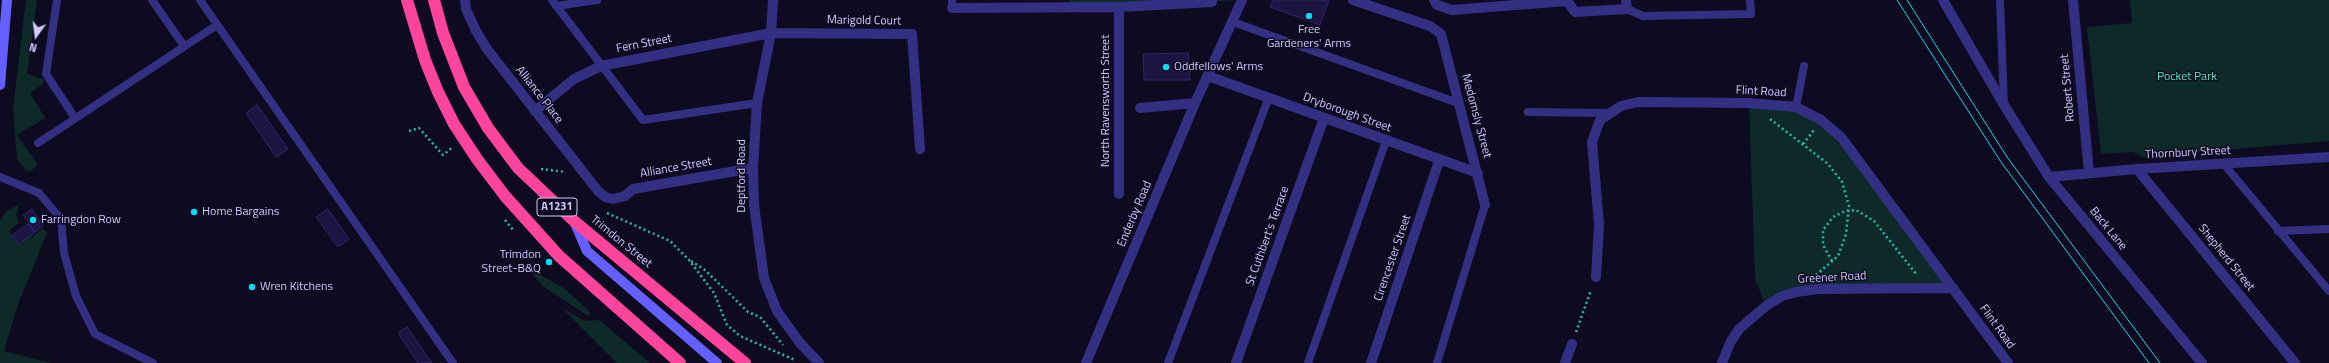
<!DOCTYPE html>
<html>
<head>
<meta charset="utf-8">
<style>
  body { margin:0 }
  #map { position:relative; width:2329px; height:363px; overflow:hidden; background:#0e0a20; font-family:"Titillium Web",sans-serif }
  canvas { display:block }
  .north { position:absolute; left:16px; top:16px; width:40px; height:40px; -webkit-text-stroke:3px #0e0a20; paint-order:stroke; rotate:194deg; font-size:11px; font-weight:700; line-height:16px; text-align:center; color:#cfc9ff }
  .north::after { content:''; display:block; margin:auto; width:14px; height:18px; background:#cfc9ff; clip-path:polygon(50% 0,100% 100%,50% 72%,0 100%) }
</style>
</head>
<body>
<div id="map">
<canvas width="2329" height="363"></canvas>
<div class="north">N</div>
</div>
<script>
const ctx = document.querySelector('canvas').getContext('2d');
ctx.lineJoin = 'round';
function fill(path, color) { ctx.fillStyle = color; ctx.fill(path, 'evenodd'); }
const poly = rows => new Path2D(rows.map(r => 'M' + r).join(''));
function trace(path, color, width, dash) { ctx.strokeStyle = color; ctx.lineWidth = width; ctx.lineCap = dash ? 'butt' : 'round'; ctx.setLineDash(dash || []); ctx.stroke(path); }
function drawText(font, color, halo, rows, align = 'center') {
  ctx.font = font + ' "Titillium Web",sans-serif'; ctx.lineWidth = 3; ctx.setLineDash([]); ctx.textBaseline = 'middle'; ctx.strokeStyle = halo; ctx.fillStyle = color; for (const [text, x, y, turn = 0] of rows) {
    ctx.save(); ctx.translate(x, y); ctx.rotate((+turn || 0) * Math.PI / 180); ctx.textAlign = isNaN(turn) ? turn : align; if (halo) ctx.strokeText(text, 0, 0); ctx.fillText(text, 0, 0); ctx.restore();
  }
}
fill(poly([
  [26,0,37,0,27,74,43,79,44,83,30,93,45,118,17,135,38,165,31,171,26,171,17,159,13,109],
  [1070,0,1241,0,1070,8],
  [2130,0,2329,0,2329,141,2143,157,2133,152,2101,154,2087,27,2132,23],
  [1749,103,1796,107,1841,137,1953,288,1818,289,1766,306,1755,279],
  [19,204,16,216,19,223,9,230,18,244,30,236,31,238,43,228,47,233,18,304,4,351,51,363,0,363,0,221,6,212],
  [535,272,564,288,591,313,588,316,544,287,533,275],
  [562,308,585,321,599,320,650,363,617,363]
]), '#0d2a29');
const building = poly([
  [1273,0,1329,0,1320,25,1270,7,1273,0],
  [1188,53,1190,80,1144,80,1143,54,1188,53],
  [257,105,288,149,276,157,246,113,257,105],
  [32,209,43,226,35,232,23,215,32,209],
  [328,209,349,239,338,247,316,217,328,209],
  [28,224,35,233,18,244,12,235,28,224],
  [407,327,432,363,418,363,398,333,407,327]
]);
fill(building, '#1e1442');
trace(building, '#332471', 1);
trace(poly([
  [1770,119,1828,164,1842,182,1849,206,1846,234,1838,256,1816,275],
  [409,131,419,128,443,155,453,147],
  [1803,144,1814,130],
  [541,169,566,172],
  [607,213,670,241,689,260,714,293,727,325,740,336,795,360],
  [505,220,513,230],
  [691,261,705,270,748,312,760,317,783,345],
  [1832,261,1823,245,1823,230,1833,217,1845,211,1856,210,1874,221,1917,275],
  [1576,332,1591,290]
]), '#20bbb2', 2.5, [2, 3]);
trace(poly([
  [57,0,46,74,75,118],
  [152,0,184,46],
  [200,0,453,363],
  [552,0,643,120,757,103],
  [2000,0,2004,105],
  [556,6,597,0],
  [952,8,952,0],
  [1627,9,1643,16,1751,14,1750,0],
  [1233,22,1458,103],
  [1796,107,1804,66],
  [1528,112,1609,113],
  [38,143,217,25],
  [2223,163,2329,291],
  [0,177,39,193,61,219,64,253,76,296,95,334,153,363],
  [2278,231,2329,229],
  [1168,363,1269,97],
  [1308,363,1386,141],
  [1437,363,1485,205]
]), '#333084', 8);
trace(poly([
  [465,0,466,9,476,31,487,49,598,191,605,197,613,199,625,196,633,189,753,168],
  [773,0,771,33,757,103,753,168,754,205,764,278,777,311,800,343,819,363],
  [1353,0,1430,26,1441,34,1485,205],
  [1434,0,1437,5,1452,10,1567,1,1575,12,1627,9,1626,0],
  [1943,0,2004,105,2049,177,2202,363],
  [2073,0,2089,173],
  [952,8,1119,7,1212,2],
  [1208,76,1478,173],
  [1140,108,1195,103],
  [535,111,574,79,601,66,771,33,912,34,920,149],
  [2137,169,2295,363],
  [2049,177,2137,169,2329,157],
  [1119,194,1119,7],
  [1596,277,1599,224,1592,142,1600,120,1621,106,1638,102,1749,103,1796,107,1821,120,1841,137,2008,363],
  [1086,363,1195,103,1242,0],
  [1236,363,1324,118],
  [1371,363,1439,161],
  [1565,363,1572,344],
  [1722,363,1730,343,1739,329,1766,306,1782,296,1796,292,1818,289,1953,288]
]), '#333084', 10);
trace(poly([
  [0,85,7,0],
  [574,221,587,251,717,363]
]), '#6460ff', 10);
trace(poly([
  [407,0,425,60,438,92,454,124,477,159,505,196,559,256,680,363],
  [434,0,443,33,464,87,488,128,518,168,574,221,745,363]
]), '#ff449d', 12);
trace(poly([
  [1897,0,2001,162,2149,363],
  [1907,0,2007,157,2160,363]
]), '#00dbf4', 1);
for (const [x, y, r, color] of [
  [1309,16,4,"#00dbf4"],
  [1166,67,4,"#00dbf4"],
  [194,212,4,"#00dbf4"],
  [33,220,4,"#00dbf4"],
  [549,262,4,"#00dbf4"],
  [252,287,4,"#00dbf4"]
]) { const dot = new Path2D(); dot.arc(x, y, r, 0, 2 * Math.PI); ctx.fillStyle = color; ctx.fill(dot); trace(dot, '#0e0a20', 1.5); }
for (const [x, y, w] of [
  [557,207,40]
]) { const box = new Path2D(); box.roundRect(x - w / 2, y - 9, w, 18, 3); ctx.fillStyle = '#0e0a20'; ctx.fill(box); trace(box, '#cfc9ff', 1); }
drawText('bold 11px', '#cfc9ff', null, [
  ["A1231",557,207]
]);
drawText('12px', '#cfc9ff', '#0e0a20', [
  ["Marigold Court",864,21,1],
  ["Fern Street",644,44,-11],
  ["Robert Street",2068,88,-95],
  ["Flint Road",1761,92,3],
  ["Alliance Place",539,95,52],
  ["North Ravensworth Street",1106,101,-90],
  ["Dryborough Street",1347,113,20],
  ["Medomsly Street",1476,116,75],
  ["Thornbury Street",2188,153,-3],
  ["Alliance Street",676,168,-10],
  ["Deptford Road",742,176,-90],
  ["Enderby Road",1135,214,-67],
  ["Back Lane",2108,229,51],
  ["St Cuthbert's Terrace",1268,236,-70],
  ["Trimdon Street",621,242,39],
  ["Cirencester Street",1393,258,-71],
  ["Shepherd Street",2226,258,51],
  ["Greener Road",1832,278,-3],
  ["Flint Road",1997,327,54]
]);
drawText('12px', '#cfc9ff', '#0e0a20', [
  ["Free",1309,30,"center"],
  ["Gardeners' Arms",1309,44,"center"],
  ["Oddfellows' Arms",1174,67],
  ["Home Bargains",202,212],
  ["Farringdon Row",41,220],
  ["Trimdon",541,255,"right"],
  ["Street-B&Q",541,269,"right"],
  ["Wren Kitchens",260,287]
], 'left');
drawText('12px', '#48ebc3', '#0e0a20', [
  ["Pocket Park",2187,77]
]);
</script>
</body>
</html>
